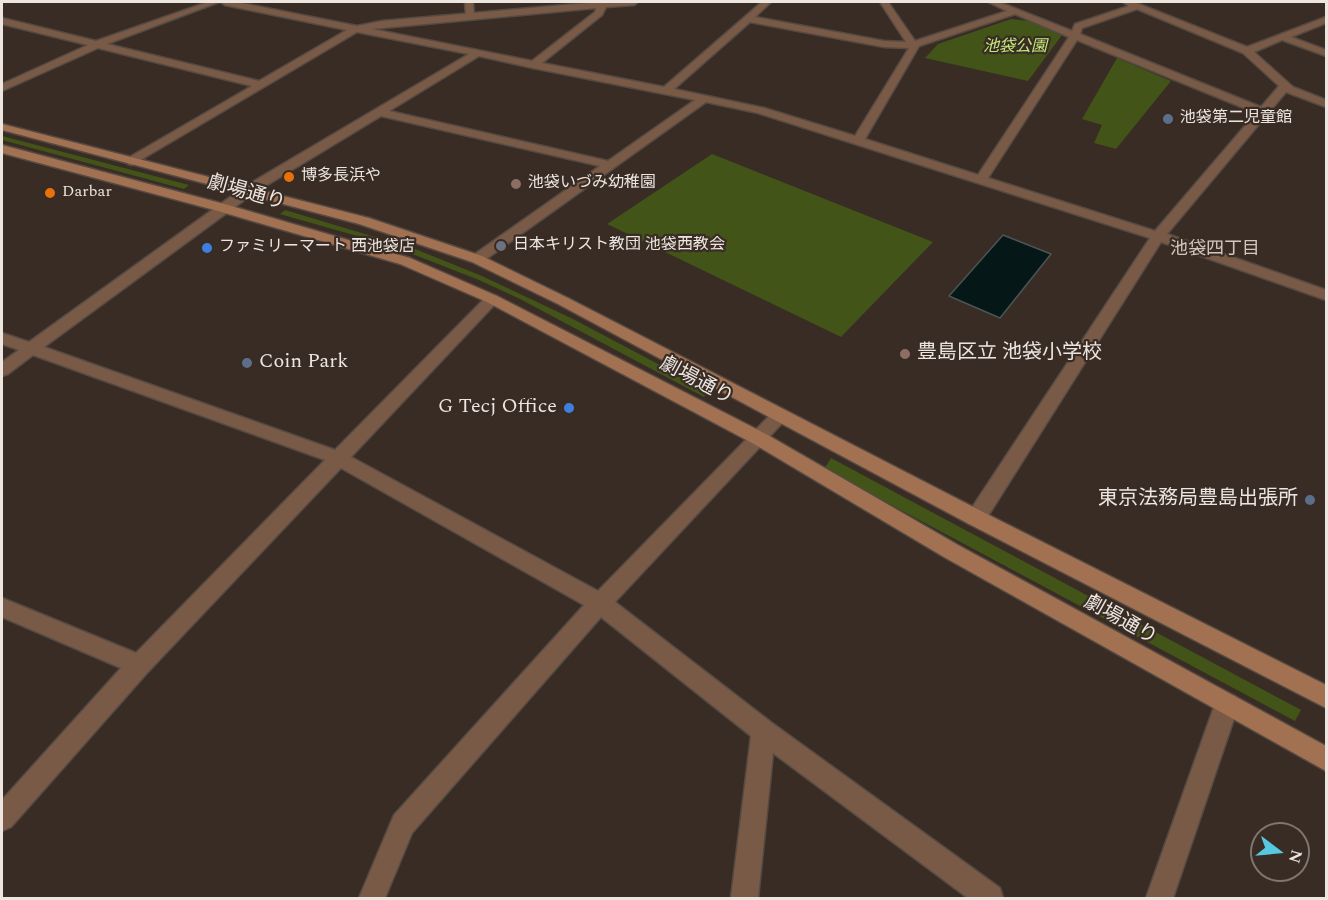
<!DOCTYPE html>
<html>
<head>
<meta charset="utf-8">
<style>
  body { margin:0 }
  #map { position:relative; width:1328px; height:900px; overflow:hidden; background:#382c25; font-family:Spectral,serif }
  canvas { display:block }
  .frame { position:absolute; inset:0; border:3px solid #ece5e0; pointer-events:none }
  .north { position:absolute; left:1250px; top:822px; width:60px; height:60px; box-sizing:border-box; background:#382c25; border:2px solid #807670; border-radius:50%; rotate:106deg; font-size:16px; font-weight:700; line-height:24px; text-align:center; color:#ece5e0 }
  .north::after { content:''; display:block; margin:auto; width:21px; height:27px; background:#56c9e0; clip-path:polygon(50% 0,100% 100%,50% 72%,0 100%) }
</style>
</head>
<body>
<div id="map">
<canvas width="1328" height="900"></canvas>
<div class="frame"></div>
<div class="north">N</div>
</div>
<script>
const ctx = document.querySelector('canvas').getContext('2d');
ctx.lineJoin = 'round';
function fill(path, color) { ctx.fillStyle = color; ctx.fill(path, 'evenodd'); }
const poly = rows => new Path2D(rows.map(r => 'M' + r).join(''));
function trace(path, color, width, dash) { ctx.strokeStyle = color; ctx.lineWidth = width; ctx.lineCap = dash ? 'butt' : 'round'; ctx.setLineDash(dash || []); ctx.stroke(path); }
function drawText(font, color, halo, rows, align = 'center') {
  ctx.font = font + ' Spectral,"Noto Sans JP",serif'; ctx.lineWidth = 4.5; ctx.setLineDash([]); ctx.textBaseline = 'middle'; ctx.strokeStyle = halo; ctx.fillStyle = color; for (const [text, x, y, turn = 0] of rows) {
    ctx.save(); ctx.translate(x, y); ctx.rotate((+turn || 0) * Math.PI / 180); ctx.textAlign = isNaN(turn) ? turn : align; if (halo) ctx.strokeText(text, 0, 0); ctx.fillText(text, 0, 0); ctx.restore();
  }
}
fill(poly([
  [1011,19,1029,21,1062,35,1028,81,925,58,938,44],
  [1117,58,1171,81,1116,149,1094,143,1102,125,1082,119],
  [2,136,189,185,184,189,2,140],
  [712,154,933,242,841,337,607,224],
  [285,210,415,249,482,276,573,319,709,391,704,397,520,299,479,280,392,246,280,214],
  [831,458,1301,710,1295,721,824,469]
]), '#425417');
const water = poly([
  [1003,235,1051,254,1000,318,949,296,1003,235]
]);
fill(water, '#061718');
trace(water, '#4b5554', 1.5);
const lane = poly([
  [465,2,473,2,474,18,466,16,465,2]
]);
const street = poly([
  [208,2,219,2,107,44,259,81,347,30,225,5,221,2,236,2,357,26,382,21,599,2,638,2,634,5,606,7,602,15,542,63,664,87,762,2,771,2,755,17,884,41,906,42,880,2,888,2,915,41,1007,11,988,2,999,2,1072,31,1075,24,1129,6,1123,2,1134,2,1247,47,1326,17,1326,23,1291,37,1326,50,1326,56,1282,40,1254,52,1293,87,1326,100,1326,107,1286,92,1167,234,1326,290,1326,300,1161,242,983,524,976,526,969,524,966,518,969,512,1150,238,758,113,706,102,482,262,477,263,470,259,472,256,600,166,381,116,254,193,44,347,335,450,487,296,497,296,499,299,497,302,351,457,598,591,774,411,780,409,786,411,789,415,786,419,615,602,772,723,1000,888,1003,898,968,898,773,753,758,898,731,898,751,736,601,617,412,833,385,898,359,898,394,815,584,605,341,468,147,673,11,827,2,831,2,800,121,668,2,617,2,598,136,653,325,460,33,355,8,374,2,376,2,362,19,350,2,344,2,333,29,342,244,187,469,54,357,32,132,165,128,164,128,158,252,86,98,48,2,91,2,84,88,45,2,24,2,18,96,41,208,2],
  [596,8,595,12,532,61,372,29,596,8],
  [1137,9,1243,53,1279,86,1261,107,1080,34,1082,28,1137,9],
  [1015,14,1069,37,978,175,865,139,919,46,1015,14],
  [750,22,884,47,909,48,855,136,764,108,674,89,750,22],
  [1077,40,1256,113,1155,231,988,178,1077,40],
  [479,56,533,68,695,100,608,161,389,111,479,56],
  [1227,693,1235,696,1239,704,1173,898,1146,898,1215,704,1219,696,1227,693]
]);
const secondary = poly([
  [2,124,369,218,482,256,568,298,983,512,1326,685,1326,708,969,524,558,304,472,262,359,224,2,130,2,124],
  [2,145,228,205,410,258,497,296,766,434,958,545,1326,746,1326,771,944,557,754,444,487,302,400,264,218,211,2,153,2,145]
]);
trace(lane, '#554a43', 3);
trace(street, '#554a43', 3);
trace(secondary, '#554a43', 3);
fill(lane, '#795a46');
fill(street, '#795a46');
fill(secondary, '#a27151');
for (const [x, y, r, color] of [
  [1168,119,6,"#5c6f8a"],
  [289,177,6,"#e8710a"],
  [516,184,6,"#8d6e63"],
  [50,193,6,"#e8710a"],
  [501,246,6,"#6b7280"],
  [207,248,6,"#3f7fe0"],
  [905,354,6,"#8d6e63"],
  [247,363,6,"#5c6f8a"],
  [569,408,6,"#3f7fe0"],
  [1310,500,6,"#5c6f8a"]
]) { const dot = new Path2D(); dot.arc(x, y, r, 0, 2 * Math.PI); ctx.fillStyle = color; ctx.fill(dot); trace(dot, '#382c25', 2); }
drawText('italic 16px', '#c4e97a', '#382c25', [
  ["池袋公園",1015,48]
]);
drawText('16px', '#ece5e0', '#382c25', [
  ["池袋第二児童館",1180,119],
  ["博多長浜や",301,177],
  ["池袋いづみ幼稚園",528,184],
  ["Darbar",62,193],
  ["日本キリスト教団 池袋西教会",513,246],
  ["ファミリーマート 西池袋店",219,248]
], 'left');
drawText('18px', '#d5c6bc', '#382c25', [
  ["池袋四丁目",1215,250]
]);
drawText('20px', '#ece5e0', '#382c25', [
  ["劇場通り",246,194,16],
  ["劇場通り",696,382,28],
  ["劇場通り",1120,621,29]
]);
drawText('20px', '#ece5e0', '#382c25', [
  ["豊島区立 池袋小学校",917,354],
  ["Coin Park",259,363],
  ["G Tecj Office",557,408,"right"],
  ["東京法務局豊島出張所",1298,500,"right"]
], 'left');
</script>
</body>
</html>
